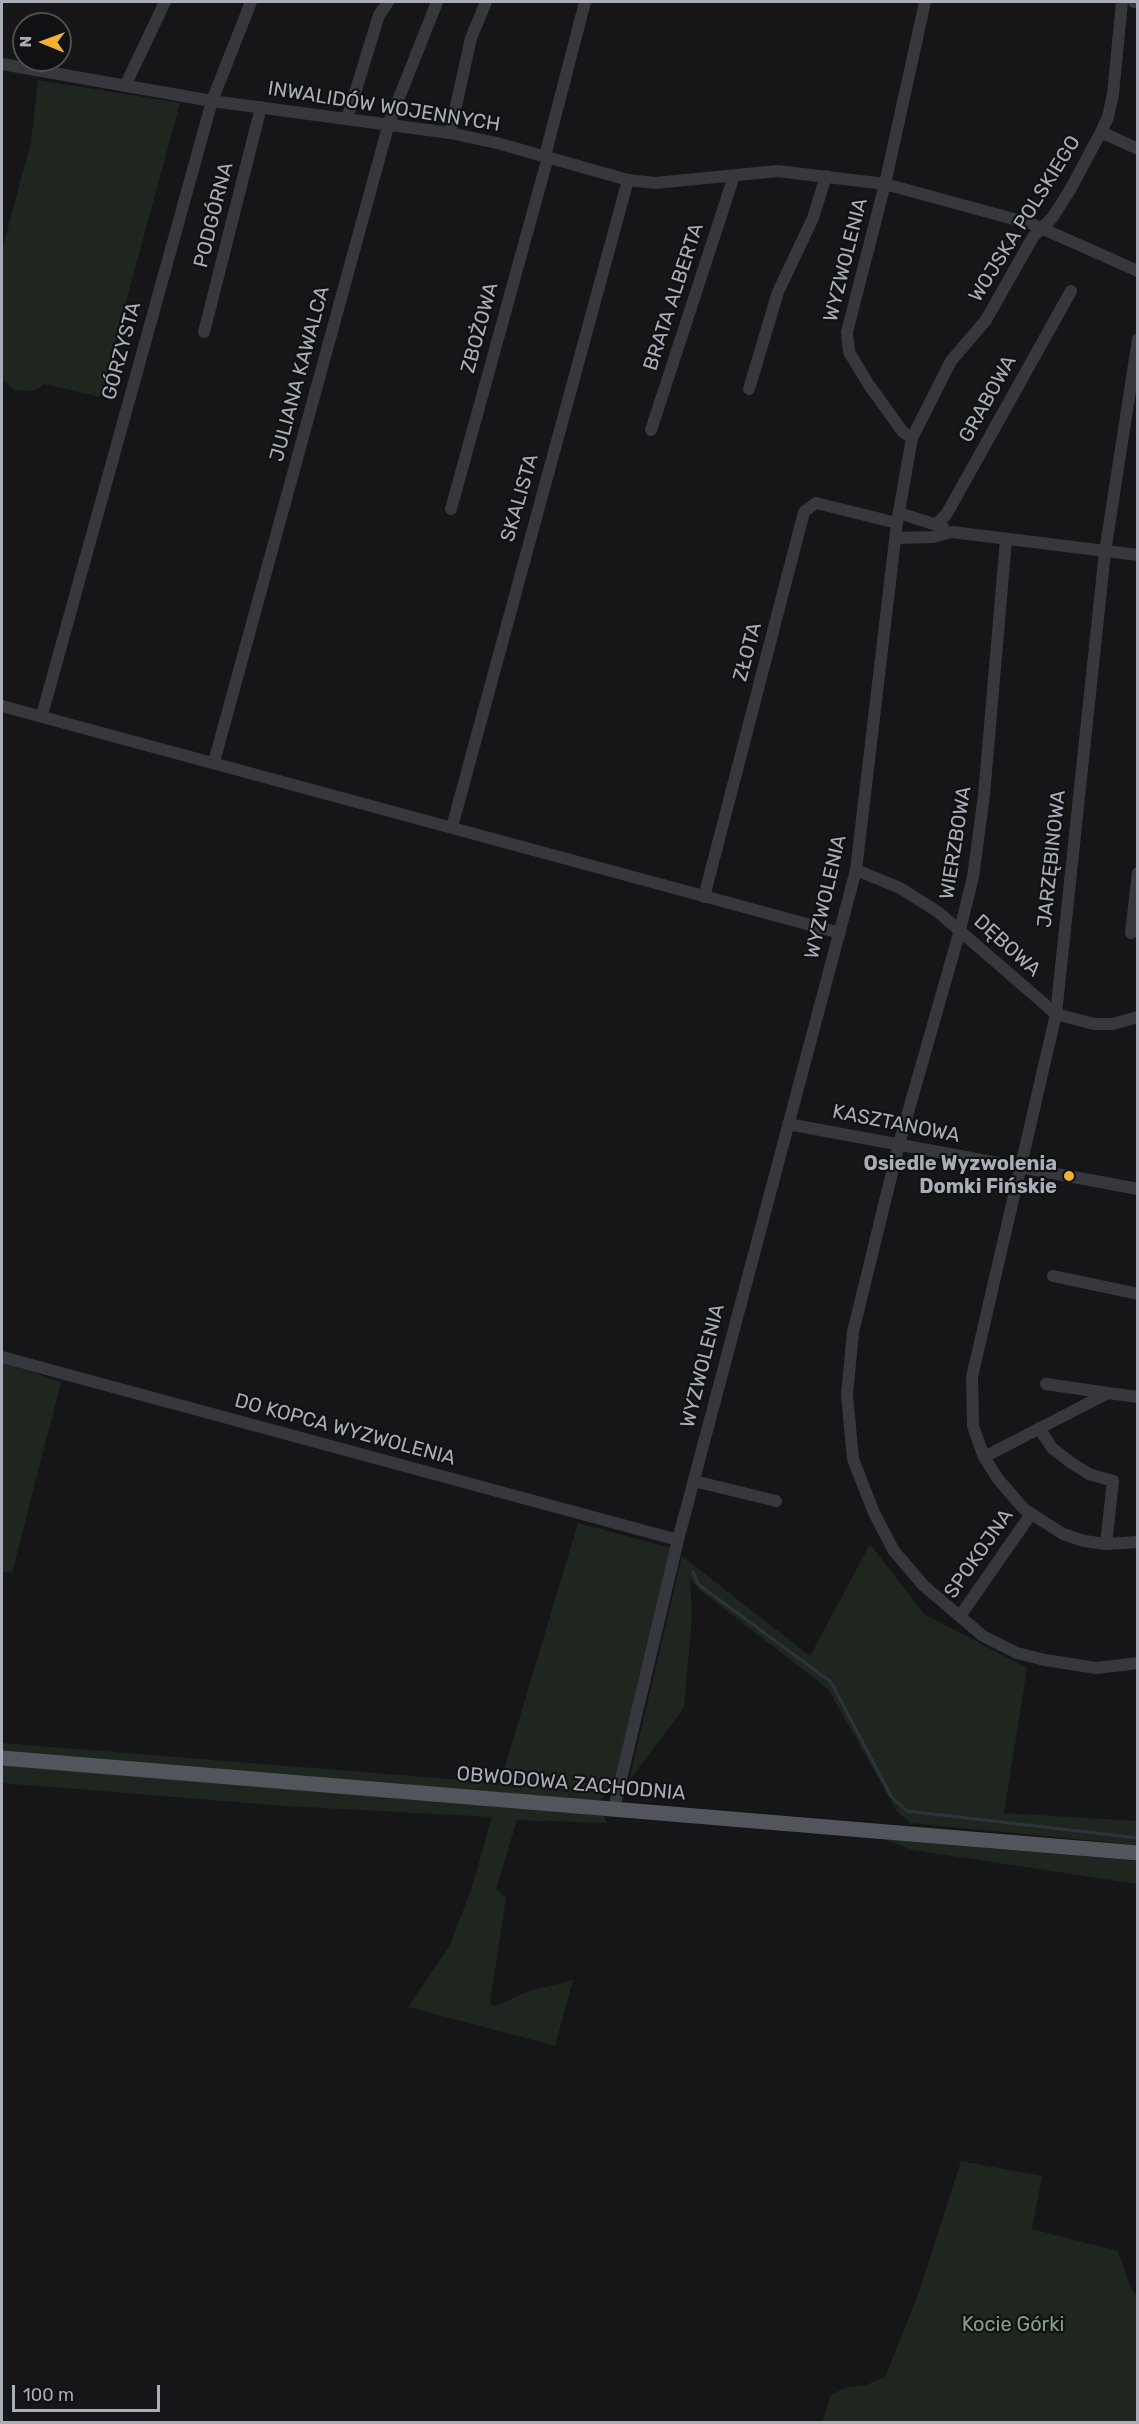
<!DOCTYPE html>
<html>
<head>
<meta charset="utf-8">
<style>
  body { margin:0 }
  #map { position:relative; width:1139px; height:2424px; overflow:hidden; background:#161618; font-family:Rubik,sans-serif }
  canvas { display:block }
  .frame { position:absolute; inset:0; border:3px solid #a8adb8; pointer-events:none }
  .north { position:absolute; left:12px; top:12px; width:60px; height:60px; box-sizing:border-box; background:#111113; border:2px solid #4d4f55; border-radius:50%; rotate:271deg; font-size:16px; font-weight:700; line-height:24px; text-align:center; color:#a8adb8 }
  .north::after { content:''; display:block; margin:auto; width:21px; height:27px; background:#f2b134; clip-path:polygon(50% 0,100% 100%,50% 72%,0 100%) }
  .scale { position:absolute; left:12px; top:2385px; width:148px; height:27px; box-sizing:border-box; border:3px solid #a8adb8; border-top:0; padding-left:8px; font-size:18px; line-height:21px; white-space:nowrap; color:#a8adb8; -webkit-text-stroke:4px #111113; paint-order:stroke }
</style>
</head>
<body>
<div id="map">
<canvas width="1139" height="2424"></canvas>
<div class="frame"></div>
<div class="north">N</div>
<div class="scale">100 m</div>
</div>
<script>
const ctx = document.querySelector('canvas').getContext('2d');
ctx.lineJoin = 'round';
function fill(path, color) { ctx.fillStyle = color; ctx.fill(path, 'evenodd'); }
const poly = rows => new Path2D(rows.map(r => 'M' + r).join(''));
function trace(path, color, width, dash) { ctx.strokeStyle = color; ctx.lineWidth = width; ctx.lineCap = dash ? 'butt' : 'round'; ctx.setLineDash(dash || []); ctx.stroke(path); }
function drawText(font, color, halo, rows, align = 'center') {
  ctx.font = font + ' Rubik,sans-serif'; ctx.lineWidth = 4.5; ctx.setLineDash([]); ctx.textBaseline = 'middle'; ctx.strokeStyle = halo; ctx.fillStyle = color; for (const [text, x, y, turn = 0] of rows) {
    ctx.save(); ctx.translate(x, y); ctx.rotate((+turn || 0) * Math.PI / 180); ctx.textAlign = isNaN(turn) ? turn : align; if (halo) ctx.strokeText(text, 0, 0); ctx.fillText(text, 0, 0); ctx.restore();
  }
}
fill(poly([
  [38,80,180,103,100,397,44,384,33,391,14,390,2,379,2,250,31,142],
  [2,1362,61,1382,12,1573,2,1571],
  [578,1523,671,1548,612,1790,599,1801,2,1751,2,1743,500,1783],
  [870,1544,924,1614,1027,1668,1004,1813,1137,1821,1137,1845,910,1823,897,1811,828,1689,700,1590,690,1579,692,1618,684,1708,629,1781,682,1556,810,1656],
  [2,1765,604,1816,607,1823,517,1820,496,1889,506,1898,490,2003,493,2007,529,1991,573,1980,555,2046,408,2007,450,1945,472,1887,492,1817,285,1806,2,1783],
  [883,1839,1137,1861,1137,1884,913,1850],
  [961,2161,1042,2176,1032,2229,1118,2251,1130,2286,1137,2297,1137,2422,822,2422,831,2395,844,2388,866,2385,885,2377,918,2295]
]), '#1e261f');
trace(poly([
  [693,1572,698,1584,831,1682,891,1796,907,1811,1138,1838]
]), '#2c353c', 3);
trace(poly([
  [1134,2,1138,2],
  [2,64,212,101,450,133,497,143,628,180,655,183,778,171,885,184,1032,224,1138,271],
  [125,86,165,2],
  [347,119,379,15,388,2],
  [1101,132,1138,149],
  [450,133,471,38,486,2],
  [545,156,585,2],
  [204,332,261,107],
  [1138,339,1105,552,1056,1014,972,1377,973,1426,984,1457,998,1479,1024,1509,1063,1534,1084,1541,1106,1544,1138,1542],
  [749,389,778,292,813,218,826,176],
  [651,430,734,176],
  [912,438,903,432,869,385,849,352,847,332,885,184,925,2],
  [451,509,548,157],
  [899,513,943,527],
  [937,523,946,515,1071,291],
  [896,538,933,537,952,532,1138,555],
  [1006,540,984,795,973,877,960,930,899,1144,853,1332,847,1395,853,1459,874,1513,894,1551,924,1586,983,1636,1017,1653,1045,1660,1096,1668,1138,1663],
  [2,706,840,933],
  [42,715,212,101,251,2],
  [214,762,389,123,437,2],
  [452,827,628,180],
  [856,870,900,888,938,912,1056,1014,1094,1024,1113,1024,1138,1017],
  [704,897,804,512,816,503,897,523],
  [1131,933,1138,873],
  [788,1124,1138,1189],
  [1053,1276,1138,1294],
  [2,1357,678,1540],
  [1046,1384,1108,1393],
  [1039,1428,1052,1448,1070,1462,1089,1474,1113,1481,1106,1544],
  [984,1457,1108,1393,1138,1397],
  [694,1481,776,1501],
  [960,1616,1031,1514],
  [614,1808,678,1540,856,870,897,523,912,438,951,361,986,320,1033,237,1052,218,1070,190,1101,132,1108,117,1113,94,1122,2]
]), '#37383d', 12);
trace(poly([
  [2,1758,1138,1853]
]), '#53555c', 15);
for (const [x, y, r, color] of [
  [1069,1176,6,"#f2b134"]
]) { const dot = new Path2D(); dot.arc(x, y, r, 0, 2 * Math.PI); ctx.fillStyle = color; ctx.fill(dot); trace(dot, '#111113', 2); }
drawText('20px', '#a8adb8', '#111113', [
  ["INWALIDÓW WOJENNYCH",384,107,9],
  ["PODGÓRNA",214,215,-76],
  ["WOJSKA POLSKIEGO",1025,219,-58],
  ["WYZWOLENIA",846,260,-76],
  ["BRATA ALBERTA",674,297,-72],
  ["ZBOŻOWA",480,328,-75],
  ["GÓRZYSTA",122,351,-75],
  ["JULIANA KAWALCA",300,374,-75],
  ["GRABOWA",988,399,-61],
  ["SKALISTA",520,498,-74],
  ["ZŁOTA",748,652,-75],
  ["WIERZBOWA",956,843,-81],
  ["JARZĘBINOWA",1052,859,-84],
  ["WYZWOLENIA",826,897,-77],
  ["DĘBOWA",1007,946,42],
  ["KASZTANOWA",896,1124,11],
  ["WYZWOLENIA",703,1366,-76],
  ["DO KOPCA WYZWOLENIA",345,1430,15],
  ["SPOKOJNA",979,1554,-55],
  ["OBWODOWA ZACHODNIA",571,1784,5]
]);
drawText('bold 20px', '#a8adb8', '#111113', [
  ["Osiedle Wyzwolenia",1057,1164],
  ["Domki Fińskie",1057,1187]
], 'right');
drawText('20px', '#7fa381', '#111113', [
  ["Kocie Górki",1013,2325]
]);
</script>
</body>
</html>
